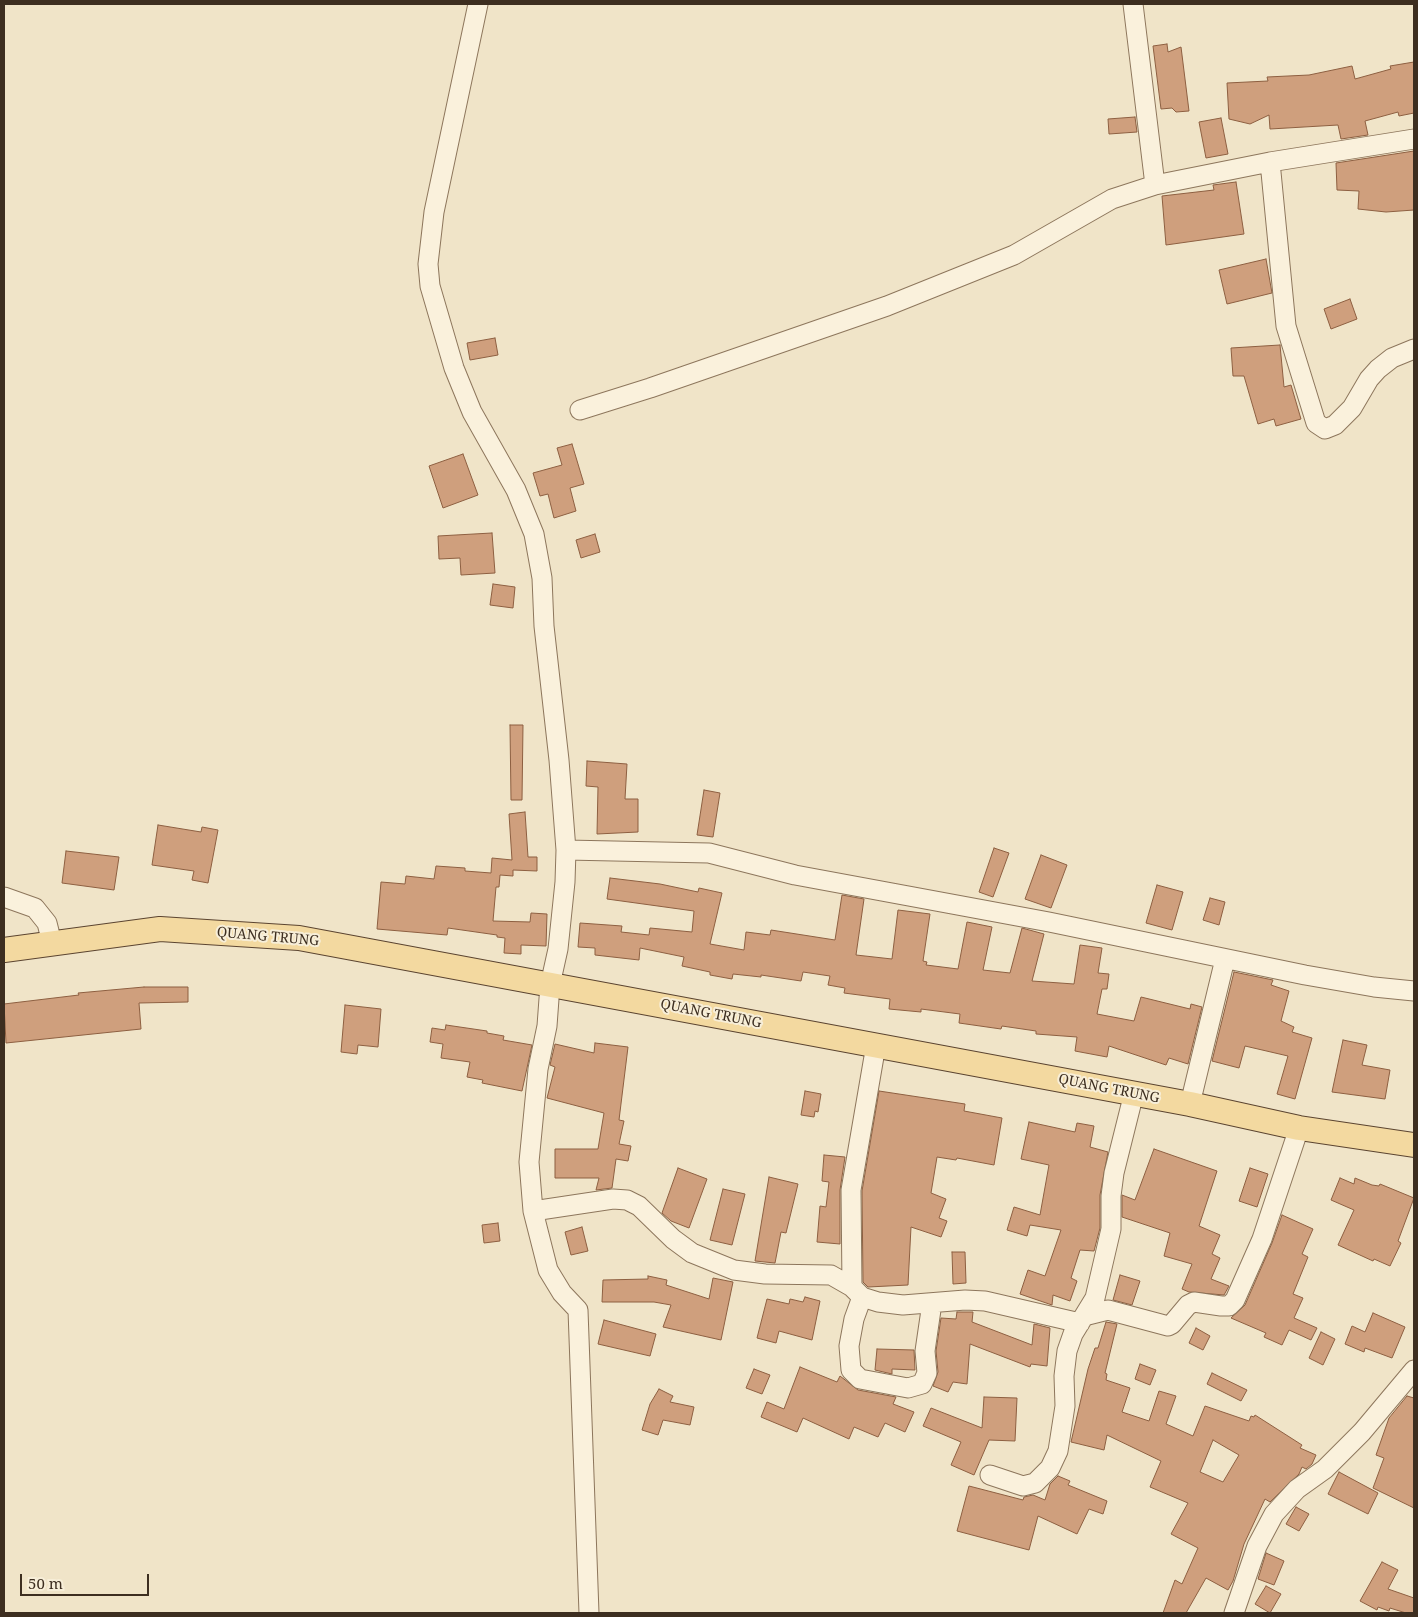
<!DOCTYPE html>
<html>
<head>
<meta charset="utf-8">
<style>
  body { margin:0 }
  #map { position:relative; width:1418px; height:1617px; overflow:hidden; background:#f0e4c8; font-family:"Noto Serif",serif }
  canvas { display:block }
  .frame { position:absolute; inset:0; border:5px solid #3d2e20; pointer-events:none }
  .scale { position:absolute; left:20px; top:1574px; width:129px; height:22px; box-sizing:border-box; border:2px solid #3d2e20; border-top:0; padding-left:6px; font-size:15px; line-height:18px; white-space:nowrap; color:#3d2e20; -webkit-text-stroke:4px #f7eed8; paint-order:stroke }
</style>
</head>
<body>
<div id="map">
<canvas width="1418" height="1617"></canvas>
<div class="frame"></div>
<div class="scale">50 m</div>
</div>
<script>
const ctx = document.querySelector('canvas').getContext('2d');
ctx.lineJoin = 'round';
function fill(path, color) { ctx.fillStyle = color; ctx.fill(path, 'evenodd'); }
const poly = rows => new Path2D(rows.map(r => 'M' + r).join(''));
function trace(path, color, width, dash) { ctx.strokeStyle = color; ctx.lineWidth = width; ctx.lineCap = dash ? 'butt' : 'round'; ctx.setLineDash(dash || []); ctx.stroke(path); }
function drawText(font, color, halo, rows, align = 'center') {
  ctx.font = font + ' "Noto Serif",serif'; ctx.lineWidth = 4; ctx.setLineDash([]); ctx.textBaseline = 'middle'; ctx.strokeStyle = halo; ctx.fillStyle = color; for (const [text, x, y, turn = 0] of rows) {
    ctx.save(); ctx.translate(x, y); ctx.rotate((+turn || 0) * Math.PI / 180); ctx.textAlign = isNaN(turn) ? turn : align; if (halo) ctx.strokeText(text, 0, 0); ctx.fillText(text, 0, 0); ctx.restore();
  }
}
const building = poly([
  [1167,44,1168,52,1181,47,1189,111,1176,112,1172,108,1161,109,1153,46,1167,44],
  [1414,62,1414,113,1399,116,1398,112,1365,121,1368,135,1341,139,1338,125,1270,129,1269,115,1250,124,1229,119,1227,83,1268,81,1267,77,1309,75,1352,66,1355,79,1391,69,1390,66,1414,62],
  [1135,117,1137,132,1109,134,1108,119,1135,117],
  [1221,118,1228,154,1206,158,1199,122,1221,118],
  [1414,151,1414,210,1386,212,1358,209,1359,191,1337,190,1336,163,1414,151],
  [1236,182,1244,234,1166,245,1162,196,1214,190,1213,185,1236,182],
  [1266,259,1272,293,1227,304,1219,270,1266,259],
  [1350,299,1357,319,1331,329,1324,309,1350,299],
  [495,338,498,355,470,360,467,343,495,338],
  [1280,345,1284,387,1291,385,1301,419,1276,426,1274,419,1258,424,1244,376,1233,376,1231,348,1280,345],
  [572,444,584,484,570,488,576,511,554,518,548,494,540,496,533,473,562,465,557,448,572,444],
  [463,454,478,495,443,508,429,466,463,454],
  [492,533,495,573,461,575,460,558,439,559,438,536,492,533],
  [595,534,600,552,581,558,576,540,595,534],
  [493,584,515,587,513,608,490,605,493,584],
  [510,725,523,725,522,800,511,800,510,725],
  [587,761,627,764,625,799,638,799,638,832,597,834,598,787,586,786,587,761],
  [704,790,720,793,713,837,697,835,704,790],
  [525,812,528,857,537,857,537,871,513,870,513,876,500,875,499,887,496,887,493,921,530,922,531,913,547,914,546,946,521,945,521,954,504,953,505,938,497,937,497,935,448,928,447,935,377,929,381,882,405,884,406,876,434,879,436,866,465,868,465,871,491,873,492,858,512,860,509,814,525,812],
  [158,825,201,832,202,827,218,830,208,883,192,880,194,871,152,865,158,825],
  [994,848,1009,853,993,897,979,892,994,848],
  [66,851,119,857,114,890,62,883,66,851],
  [1041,855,1067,865,1051,908,1025,899,1041,855],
  [610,878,660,884,698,892,699,888,722,893,710,944,744,950,746,932,770,935,771,930,835,940,842,895,864,899,856,955,892,959,898,910,930,914,923,961,927,962,926,965,958,969,967,922,992,927,983,970,1010,973,1022,928,1044,934,1032,981,1074,984,1080,945,1102,948,1098,973,1109,974,1107,989,1102,989,1097,1014,1134,1021,1141,997,1190,1009,1191,1004,1202,1007,1188,1064,1169,1058,1166,1065,1109,1046,1107,1057,1075,1051,1077,1037,1036,1034,1036,1031,1002,1026,1001,1029,959,1023,960,1014,921,1009,921,1012,889,1009,890,999,844,993,845,988,828,985,830,976,803,972,801,981,761,975,761,977,733,974,732,979,710,975,710,972,682,966,684,957,640,948,639,960,595,955,595,948,578,947,580,923,622,926,621,932,649,935,650,928,692,932,694,911,607,899,610,878],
  [1157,885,1183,892,1172,930,1146,923,1157,885],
  [1210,898,1225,902,1219,925,1203,920,1210,898],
  [1234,972,1273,980,1271,985,1289,991,1281,1021,1294,1027,1292,1032,1312,1038,1295,1099,1277,1094,1288,1056,1245,1046,1239,1068,1212,1061,1234,972],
  [144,987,188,987,188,1002,139,1003,141,1029,6,1043,4,1004,79,995,78,993,144,987],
  [345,1005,381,1009,378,1047,358,1045,357,1054,341,1052,345,1005],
  [446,1025,487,1031,487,1033,504,1036,503,1040,532,1045,522,1091,482,1083,483,1080,467,1077,470,1062,441,1058,443,1044,430,1042,432,1028,445,1030,446,1025],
  [1343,1040,1367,1045,1362,1065,1390,1070,1385,1099,1332,1092,1343,1040],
  [595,1043,628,1047,619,1120,624,1121,619,1144,631,1146,628,1161,616,1159,612,1188,596,1190,599,1178,555,1178,555,1149,598,1149,604,1113,547,1098,555,1067,550,1065,555,1044,594,1053,595,1043],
  [805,1091,821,1094,818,1112,815,1111,814,1117,801,1115,805,1091],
  [879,1091,965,1104,964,1111,1002,1118,994,1165,957,1158,956,1160,937,1157,931,1193,946,1199,939,1218,947,1221,941,1237,911,1227,908,1285,868,1287,863,1282,862,1191,879,1091],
  [1029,1122,1075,1132,1077,1123,1094,1126,1090,1147,1108,1152,1100,1195,1100,1228,1094,1251,1080,1250,1071,1278,1077,1281,1070,1301,1053,1295,1052,1305,1020,1294,1028,1270,1045,1276,1061,1230,1030,1225,1027,1236,1007,1230,1014,1207,1040,1215,1049,1165,1021,1159,1029,1122],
  [1154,1149,1217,1171,1199,1226,1220,1235,1212,1254,1220,1258,1211,1279,1229,1286,1224,1295,1189,1292,1182,1289,1192,1264,1164,1256,1170,1233,1122,1217,1122,1195,1135,1200,1154,1149],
  [824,1155,845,1157,840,1190,840,1244,817,1242,820,1206,826,1207,829,1182,822,1181,824,1155],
  [678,1168,707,1179,689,1228,671,1221,662,1213,678,1168],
  [1250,1168,1268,1174,1257,1207,1239,1201,1250,1168],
  [769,1177,798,1184,786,1233,781,1232,775,1263,755,1261,769,1177],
  [1340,1178,1354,1184,1355,1178,1372,1185,1379,1186,1380,1184,1414,1198,1398,1241,1401,1243,1390,1266,1374,1259,1373,1261,1338,1245,1354,1210,1331,1200,1340,1178],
  [723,1189,745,1194,732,1245,710,1240,723,1189],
  [1282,1215,1313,1229,1302,1254,1308,1257,1293,1294,1303,1298,1294,1318,1317,1328,1311,1340,1289,1330,1282,1345,1264,1337,1266,1333,1231,1318,1245,1305,1272,1243,1282,1215],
  [498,1223,500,1241,484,1243,482,1225,498,1223],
  [582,1227,588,1251,571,1255,565,1232,582,1227],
  [952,1252,965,1252,966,1283,953,1284,952,1252],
  [1120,1275,1140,1281,1132,1305,1113,1300,1120,1275],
  [648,1276,667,1280,666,1285,709,1299,713,1278,733,1282,721,1340,663,1327,671,1305,654,1302,602,1302,603,1280,648,1279,648,1276],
  [805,1297,820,1301,812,1340,779,1331,776,1343,757,1338,767,1299,789,1304,790,1299,803,1302,805,1297],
  [957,1312,973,1312,972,1322,1032,1345,1034,1324,1050,1328,1047,1366,1031,1364,1030,1367,970,1344,967,1384,953,1382,948,1392,933,1386,938,1372,936,1351,941,1318,956,1319,957,1312],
  [1373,1313,1405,1327,1392,1358,1365,1348,1364,1352,1345,1344,1352,1326,1365,1332,1373,1313],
  [604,1320,656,1334,650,1356,598,1344,604,1320],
  [1106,1322,1117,1324,1105,1373,1107,1374,1106,1380,1130,1388,1122,1412,1149,1421,1159,1391,1176,1396,1166,1424,1193,1436,1205,1406,1249,1421,1251,1416,1254,1417,1255,1415,1302,1445,1300,1448,1316,1455,1312,1464,1306,1469,1302,1467,1299,1474,1270,1502,1265,1499,1244,1544,1233,1581,1228,1590,1206,1578,1186,1613,1163,1613,1175,1580,1182,1584,1198,1548,1171,1534,1188,1503,1150,1487,1161,1461,1107,1435,1104,1450,1071,1442,1088,1369,1095,1348,1098,1348,1106,1322],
  [1213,1440,1239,1455,1223,1482,1200,1472,1213,1440],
  [1196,1328,1210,1336,1203,1350,1189,1343,1196,1328],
  [1321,1332,1335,1339,1323,1365,1309,1358,1321,1332],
  [877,1349,914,1350,915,1370,892,1369,892,1374,875,1370,877,1349],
  [1140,1364,1156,1370,1150,1385,1135,1379,1140,1364],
  [800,1367,837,1382,840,1376,858,1390,896,1397,893,1404,914,1412,905,1432,885,1423,878,1437,854,1427,849,1439,803,1418,797,1432,761,1417,767,1402,784,1409,800,1367],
  [754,1369,770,1375,762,1394,746,1388,754,1369],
  [1212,1373,1247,1390,1241,1401,1207,1384,1212,1373],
  [659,1389,673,1396,670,1402,694,1407,690,1425,663,1420,658,1435,642,1430,650,1404,659,1389],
  [1407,1396,1414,1398,1414,1508,1373,1488,1384,1458,1376,1455,1389,1418,1407,1396],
  [984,1397,1017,1398,1015,1441,989,1440,974,1475,951,1465,961,1442,923,1426,931,1408,982,1428,984,1397],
  [1339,1472,1378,1493,1368,1514,1328,1494,1339,1472],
  [1058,1476,1070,1481,1068,1485,1107,1501,1103,1514,1089,1509,1077,1534,1038,1516,1029,1550,957,1531,969,1486,1023,1500,1024,1497,1033,1495,1045,1500,1050,1484,1058,1476],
  [1296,1507,1309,1514,1299,1531,1286,1524,1296,1507],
  [1266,1553,1284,1561,1274,1585,1258,1579,1266,1553],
  [1382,1562,1398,1570,1388,1589,1414,1598,1414,1613,1406,1613,1390,1608,1389,1611,1378,1607,1377,1610,1360,1601,1382,1562],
  [1266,1586,1281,1594,1270,1613,1255,1604,1266,1586]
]);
fill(building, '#cf9f7d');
trace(building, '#8d5f41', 1);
const minor = poly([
  [478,4,434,212,428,264,430,286,454,368,472,412,516,490,534,534,542,578,544,626,559,760,566,850,565,882,558,949,550,985,547,1026,538,1069,529,1162,533,1211,548,1270,562,1293,578,1310,589,1613],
  [1133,4,1155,185],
  [1270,162,1286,326,1316,423,1325,429,1335,425,1352,408,1369,379,1378,369,1392,358,1414,349],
  [580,410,650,388,887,306,1014,255,1112,199,1155,185,1270,162,1414,139],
  [566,850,709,853,795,875,1049,922,1305,975,1374,987,1414,991],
  [4,897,35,908,47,923,52,943],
  [1190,1104,1225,959],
  [533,1211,613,1199,627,1200,639,1206,673,1239,692,1253,734,1270,765,1274,831,1275,852,1287,862,1297,878,1302,903,1305,965,1300,985,1301,1080,1323],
  [852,1287,851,1190,876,1045],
  [862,1297,854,1319,849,1346,851,1370,860,1379,908,1388,922,1384,927,1373,925,1351,932,1303],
  [1084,1316,1108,1310,1168,1326,1172,1324,1188,1305,1194,1302,1221,1306,1229,1306,1235,1300,1262,1239,1299,1128],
  [990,1475,1023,1486,1035,1483,1050,1468,1058,1451,1065,1406,1064,1376,1067,1351,1073,1334,1095,1298,1111,1229,1111,1196,1114,1173,1134,1093],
  [1234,1613,1257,1546,1274,1514,1297,1489,1325,1469,1362,1432,1414,1370]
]);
const major = poly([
  [4,950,160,929,299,938,1190,1104,1299,1128,1414,1145]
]);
trace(minor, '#8d765c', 21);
trace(major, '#5b4430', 26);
trace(minor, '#faf1dc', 19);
trace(major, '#f3d9a0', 24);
drawText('14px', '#3d2e20', '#f7eed8', [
  ["QUANG TRUNG",268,937,5],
  ["QUANG TRUNG",711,1014,11],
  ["QUANG TRUNG",1109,1089,11]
]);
</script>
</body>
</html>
